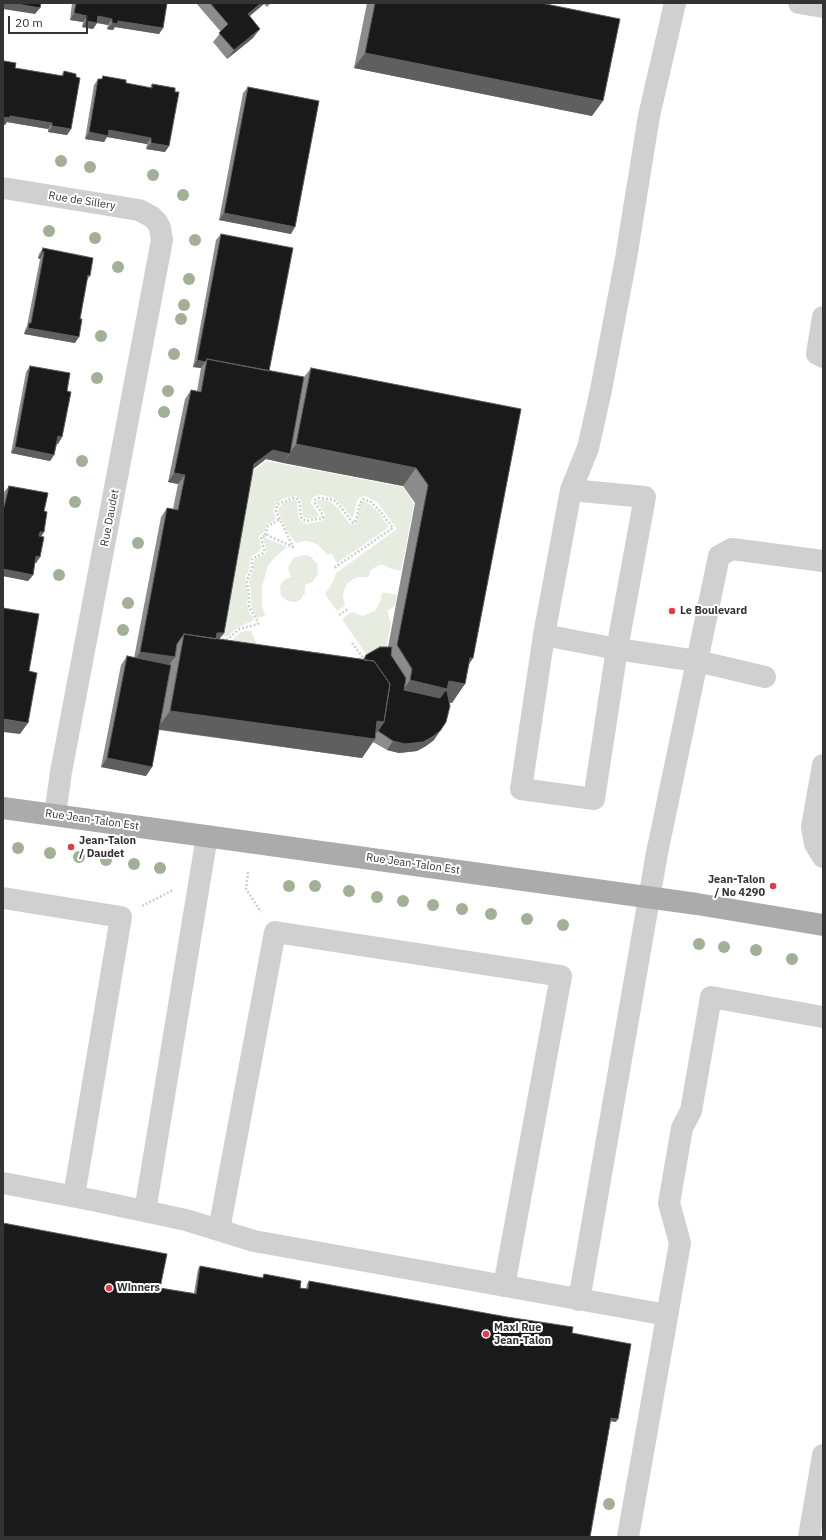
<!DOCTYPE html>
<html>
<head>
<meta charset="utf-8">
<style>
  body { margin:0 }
  #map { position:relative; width:826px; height:1540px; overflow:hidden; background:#fff; font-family:"IBM Plex Sans",sans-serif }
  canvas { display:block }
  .frame { position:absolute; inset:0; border:4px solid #333; pointer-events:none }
  .scale { position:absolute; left:8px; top:16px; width:80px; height:18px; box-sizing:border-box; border:2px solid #333; border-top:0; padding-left:5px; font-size:12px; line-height:14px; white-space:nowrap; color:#333; -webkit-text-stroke:3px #fff; paint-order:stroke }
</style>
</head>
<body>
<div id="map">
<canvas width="826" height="1540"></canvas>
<div class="frame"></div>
<div class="scale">20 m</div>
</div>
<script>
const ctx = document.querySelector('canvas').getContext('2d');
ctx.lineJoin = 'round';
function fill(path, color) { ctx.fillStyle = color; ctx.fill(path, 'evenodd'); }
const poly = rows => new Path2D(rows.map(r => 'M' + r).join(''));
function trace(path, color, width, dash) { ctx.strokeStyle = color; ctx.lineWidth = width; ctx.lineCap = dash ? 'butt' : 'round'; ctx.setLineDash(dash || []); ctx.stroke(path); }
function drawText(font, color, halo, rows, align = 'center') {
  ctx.font = font + ' "IBM Plex Sans",sans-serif'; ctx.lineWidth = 4; ctx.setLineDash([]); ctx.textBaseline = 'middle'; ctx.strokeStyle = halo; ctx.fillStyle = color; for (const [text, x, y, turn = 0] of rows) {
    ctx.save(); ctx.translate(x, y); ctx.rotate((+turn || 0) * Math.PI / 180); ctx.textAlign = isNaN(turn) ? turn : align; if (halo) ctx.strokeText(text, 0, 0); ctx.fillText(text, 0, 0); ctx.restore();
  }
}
fill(poly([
  [267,461,403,487,414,504,401,571,392,569,383,565,379,565,371,570,368,577,358,577,352,580,347,584,344,590,343,596,345,606,337,611,325,594,334,580,336,573,397,529,377,502,365,496,360,497,357,501,353,517,351,517,343,506,334,498,321,495,315,496,312,499,311,503,319,515,318,517,309,519,305,518,303,515,302,503,300,498,296,496,284,498,275,505,273,511,276,519,267,525,264,533,259,536,261,548,260,551,253,555,250,558,249,571,245,577,248,595,247,604,249,612,254,620,237,628,228,636,219,637,249,474],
  [294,500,297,501,299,518,302,522,307,524,324,520,325,514,317,502,319,500,325,500,331,502,337,507,349,523,352,525,355,524,357,520,361,502,364,501,372,506,378,512,389,527,337,563,331,553,328,555,318,545,312,542,305,541,296,543,287,531,278,511,281,505,285,502],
  [264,537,287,547,274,558,268,566,262,586,262,606,265,616,257,618,252,609,251,603,251,592,249,580,253,570,253,563,255,559,265,554,266,549,263,538],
  [305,555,310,556,317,564,318,574,312,582,305,585,305,593,300,600,296,602,288,601,281,596,280,588,281,584,284,580,291,577,288,568,292,560,296,557],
  [382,593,387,593,397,595,395,606,388,610,389,619,391,622,385,655,368,657,342,619,352,612,363,616,375,611,381,600],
  [245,631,251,631,256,642,265,654,231,641,240,633]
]), '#e6ecdf');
trace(poly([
  [265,535,268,526,280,519],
  [339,615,348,609],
  [218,640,228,639,239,629,258,624,258,622,249,607,249,595,247,582,248,577,252,569,252,559,263,553,264,550,261,537,267,535,293,547,276,511,277,505,280,503,293,498,298,499,300,504,301,516,302,519,306,521,323,518,323,515,315,503,315,500,319,498,330,499,335,501,340,506,353,523,356,520,360,503,363,499,371,502,379,510,393,528,334,568],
  [352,643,365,660],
  [248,872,246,889,261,912],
  [142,906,173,890]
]), '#cdcdcd', 2.5, [2, 2]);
trace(poly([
  [675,3,649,116,626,258,601,390,588,448,571,490,544,635,617,649,697,661,765,677],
  [799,3,823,7],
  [3,188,139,210,152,217,157,222,160,228,162,240,61,772,55,815],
  [823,317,817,354,823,357],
  [544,635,521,789,594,799,617,649,645,497,571,490],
  [823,765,812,827,815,844,823,857],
  [3,898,121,917,74,1196],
  [3,1183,97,1201,186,1220,254,1241,667,1315],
  [145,1211,207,836],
  [219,1230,275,932,561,976,504,1286],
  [579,1300,657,853,719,556,732,549,823,561],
  [628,1537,680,1243,669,1203,682,1128,691,1111,711,997,823,1017],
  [809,1537,823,1455]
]), '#d0d0d0', 22);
trace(poly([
  [3,808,697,904,823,925]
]), '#ababab', 22);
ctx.fillStyle = '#a2b095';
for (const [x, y] of [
  [61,161],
  [90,167],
  [153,175],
  [183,195],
  [49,231],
  [95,238],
  [195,240],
  [118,267],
  [189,279],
  [184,305],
  [181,319],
  [101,336],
  [174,354],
  [97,378],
  [168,391],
  [164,412],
  [82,461],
  [75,502],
  [138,543],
  [59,575],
  [128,603],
  [123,630],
  [18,848],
  [50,853],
  [79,857],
  [106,860],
  [134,864],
  [160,868],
  [289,886],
  [315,886],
  [349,891],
  [377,897],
  [403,901],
  [433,905],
  [462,909],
  [491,914],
  [527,919],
  [563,925],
  [699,944],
  [724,947],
  [756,950],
  [792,959],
  [609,1504]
]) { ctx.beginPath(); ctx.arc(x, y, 6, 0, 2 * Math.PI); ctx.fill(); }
fill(poly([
  [72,3,167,3,163,28,159,34,115,27,113,30,110,30,107,29,108,25,97,23,93,29,82,27,83,22,70,20],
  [196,3,271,3,267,7,264,4,250,16,253,38,227,59,213,42,221,32],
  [367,3,541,3,592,116,354,68],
  [4,61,15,68,61,76,64,71,71,129,67,135,48,132,48,129,7,122,5,125,3,124,3,63],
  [103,76,126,83,150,88,152,84,169,146,165,152,146,149,147,144,107,137,104,142,85,139,94,85,98,79,101,79],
  [248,87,291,234,219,220,243,93],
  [221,234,269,371,304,377,311,368,521,409,473,658,469,664,452,703,449,702,434,740,426,746,417,751,399,753,387,750,373,742,362,758,159,730,152,767,146,776,101,767,121,665,127,656,134,658,161,517,167,508,173,509,178,484,168,482,185,399,191,390,197,391,201,368,193,367,216,240],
  [266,459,403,486,415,503,388,647,366,655,363,659,219,639,224,633,253,469],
  [43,248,90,276,87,280,75,343,24,334,25,330,27,326,40,259,38,258,39,254],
  [30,366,67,391,62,437,58,444,57,443,54,455,50,461,11,453,26,372],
  [9,486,44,511,44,532,41,537,40,557,36,563,35,563,33,575,28,581,3,576,3,497,4,492],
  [200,1266,262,1278,264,1274,300,1288,306,1289,307,1284,309,1281,572,1333,616,1422,611,1421,160,1288,194,1293,198,1269]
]), '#8c8c8c');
fill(poly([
  [3,3,11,3,40,8,35,14,3,9],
  [261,3,265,3,241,23,248,14],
  [74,13,87,16,83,22,70,20],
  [98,16,112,19,108,25,97,23,93,29,82,27,86,21],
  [118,21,163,28,159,34,115,27,113,30,107,29,112,23],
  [260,29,253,38,227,59,234,50],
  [365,53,603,101,592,116,354,68],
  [10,116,52,123,48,129,7,122,5,125,3,124,3,117],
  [52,126,71,129,67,135,48,132],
  [109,130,151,138,147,144,107,137,104,142,85,139,89,132],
  [151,143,169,146,165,152,146,149],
  [224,213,295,227,291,234,219,220],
  [42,252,44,252,40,259,38,258],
  [28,328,79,337,75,343,24,334],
  [197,360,205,362,201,368,193,367],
  [58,436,62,437,58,444,54,442],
  [296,444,416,468,403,486,283,463],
  [15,447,54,455,50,461,11,453],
  [273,450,290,454,283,463,266,459,248,473,254,464],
  [174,473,185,475,178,484,168,482],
  [40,532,44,532,40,538,36,538],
  [36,556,40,557,36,563,32,563],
  [3,569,33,575,28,581,3,576],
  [217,633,224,633,217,642,211,642],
  [140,652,175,657,168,666,134,661],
  [470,658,473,658,460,677],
  [410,680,449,681,465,684,452,703,439,700,397,699],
  [170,711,377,721,384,722,372,739,375,739,362,758,157,729],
  [3,719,28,723,20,734,3,732],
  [440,731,434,740,426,746,417,751,399,753,387,750,393,741],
  [107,758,152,767,146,776,101,767],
  [611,1418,618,1419,616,1422,609,1421]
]), '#5f5f5f');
const building = poly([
  [11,3,41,3,40,8,11,3],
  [76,3,167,3,163,28,118,21,117,24,114,23,112,23,112,19,98,16,97,23,86,21,87,16,74,13,76,3],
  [210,3,261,3,248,14,260,29,234,50,219,33,228,24,210,3],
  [375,3,541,3,620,19,603,101,365,53,375,3],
  [4,61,16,63,15,68,63,76,64,71,76,74,76,77,80,78,71,129,52,126,52,123,10,116,9,118,3,117,3,64,4,61],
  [103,76,126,80,126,83,152,88,152,84,175,88,175,92,179,92,169,146,151,143,151,138,109,130,108,136,89,132,98,79,102,79,103,76],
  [248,87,319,101,295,227,224,213,248,87],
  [221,234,293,248,269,371,207,359,205,362,197,360,221,234],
  [43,248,93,258,90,276,88,275,80,319,82,319,79,337,28,328,29,323,31,323,44,252,42,252,43,248],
  [207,359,304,377,290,454,273,450,254,464,224,633,217,633,216,639,184,634,177,644,175,657,140,652,167,508,178,510,185,475,174,473,191,390,201,392,207,359],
  [30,366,70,373,67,391,71,392,62,437,58,436,54,455,15,447,30,366],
  [311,368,521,409,473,658,470,658,465,684,449,681,447,689,410,680,412,669,397,645,428,485,416,468,296,444,311,368],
  [9,486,48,493,44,511,47,512,44,532,40,532,39,536,44,537,40,557,36,556,33,575,3,569,3,511,9,486],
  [3,608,39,614,29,671,37,673,28,723,3,719,3,608],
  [184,634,374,661,390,684,384,722,377,721,375,739,170,711,184,634],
  [380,647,392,647,391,655,406,678,404,690,440,698,445,691,447,691,450,706,446,722,440,731,432,737,423,742,405,744,393,741,378,731,384,722,390,684,374,661,364,660,366,655,380,647],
  [127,656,171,665,152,767,107,758,127,656],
  [3,1223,167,1254,160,1288,196,1294,200,1266,263,1278,264,1274,301,1281,300,1288,308,1289,309,1281,507,1317,573,1327,572,1333,631,1344,618,1419,611,1418,590,1537,3,1537,3,1223]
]);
fill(building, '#1a1a1a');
trace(building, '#5f5f5f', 1);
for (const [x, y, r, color] of [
  [672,611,4,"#e63946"],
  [71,847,4,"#e63946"],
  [773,886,4,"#e63946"],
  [109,1288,4,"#e63946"],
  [486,1334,4,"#e63946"]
]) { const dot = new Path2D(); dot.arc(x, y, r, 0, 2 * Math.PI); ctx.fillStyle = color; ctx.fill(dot); trace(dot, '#fff', 1.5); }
drawText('11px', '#333', '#fff', [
  ["Rue de Sillery",82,201,9],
  ["Rue Daudet",110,518,-79],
  ["Rue Jean-Talon Est",92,820,8],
  ["Rue Jean-Talon Est",413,864,8]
]);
drawText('bold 11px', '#333', '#fff', [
  ["Le Boulevard",680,611],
  ["Jean-Talon",79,841],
  ["/ Daudet",79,854],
  ["Jean-Talon",765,880,"right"],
  ["/ No 4290",765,893,"right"],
  ["Winners",117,1288],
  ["Maxi Rue",494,1328],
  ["Jean-Talon",494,1341]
], 'left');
</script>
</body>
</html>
